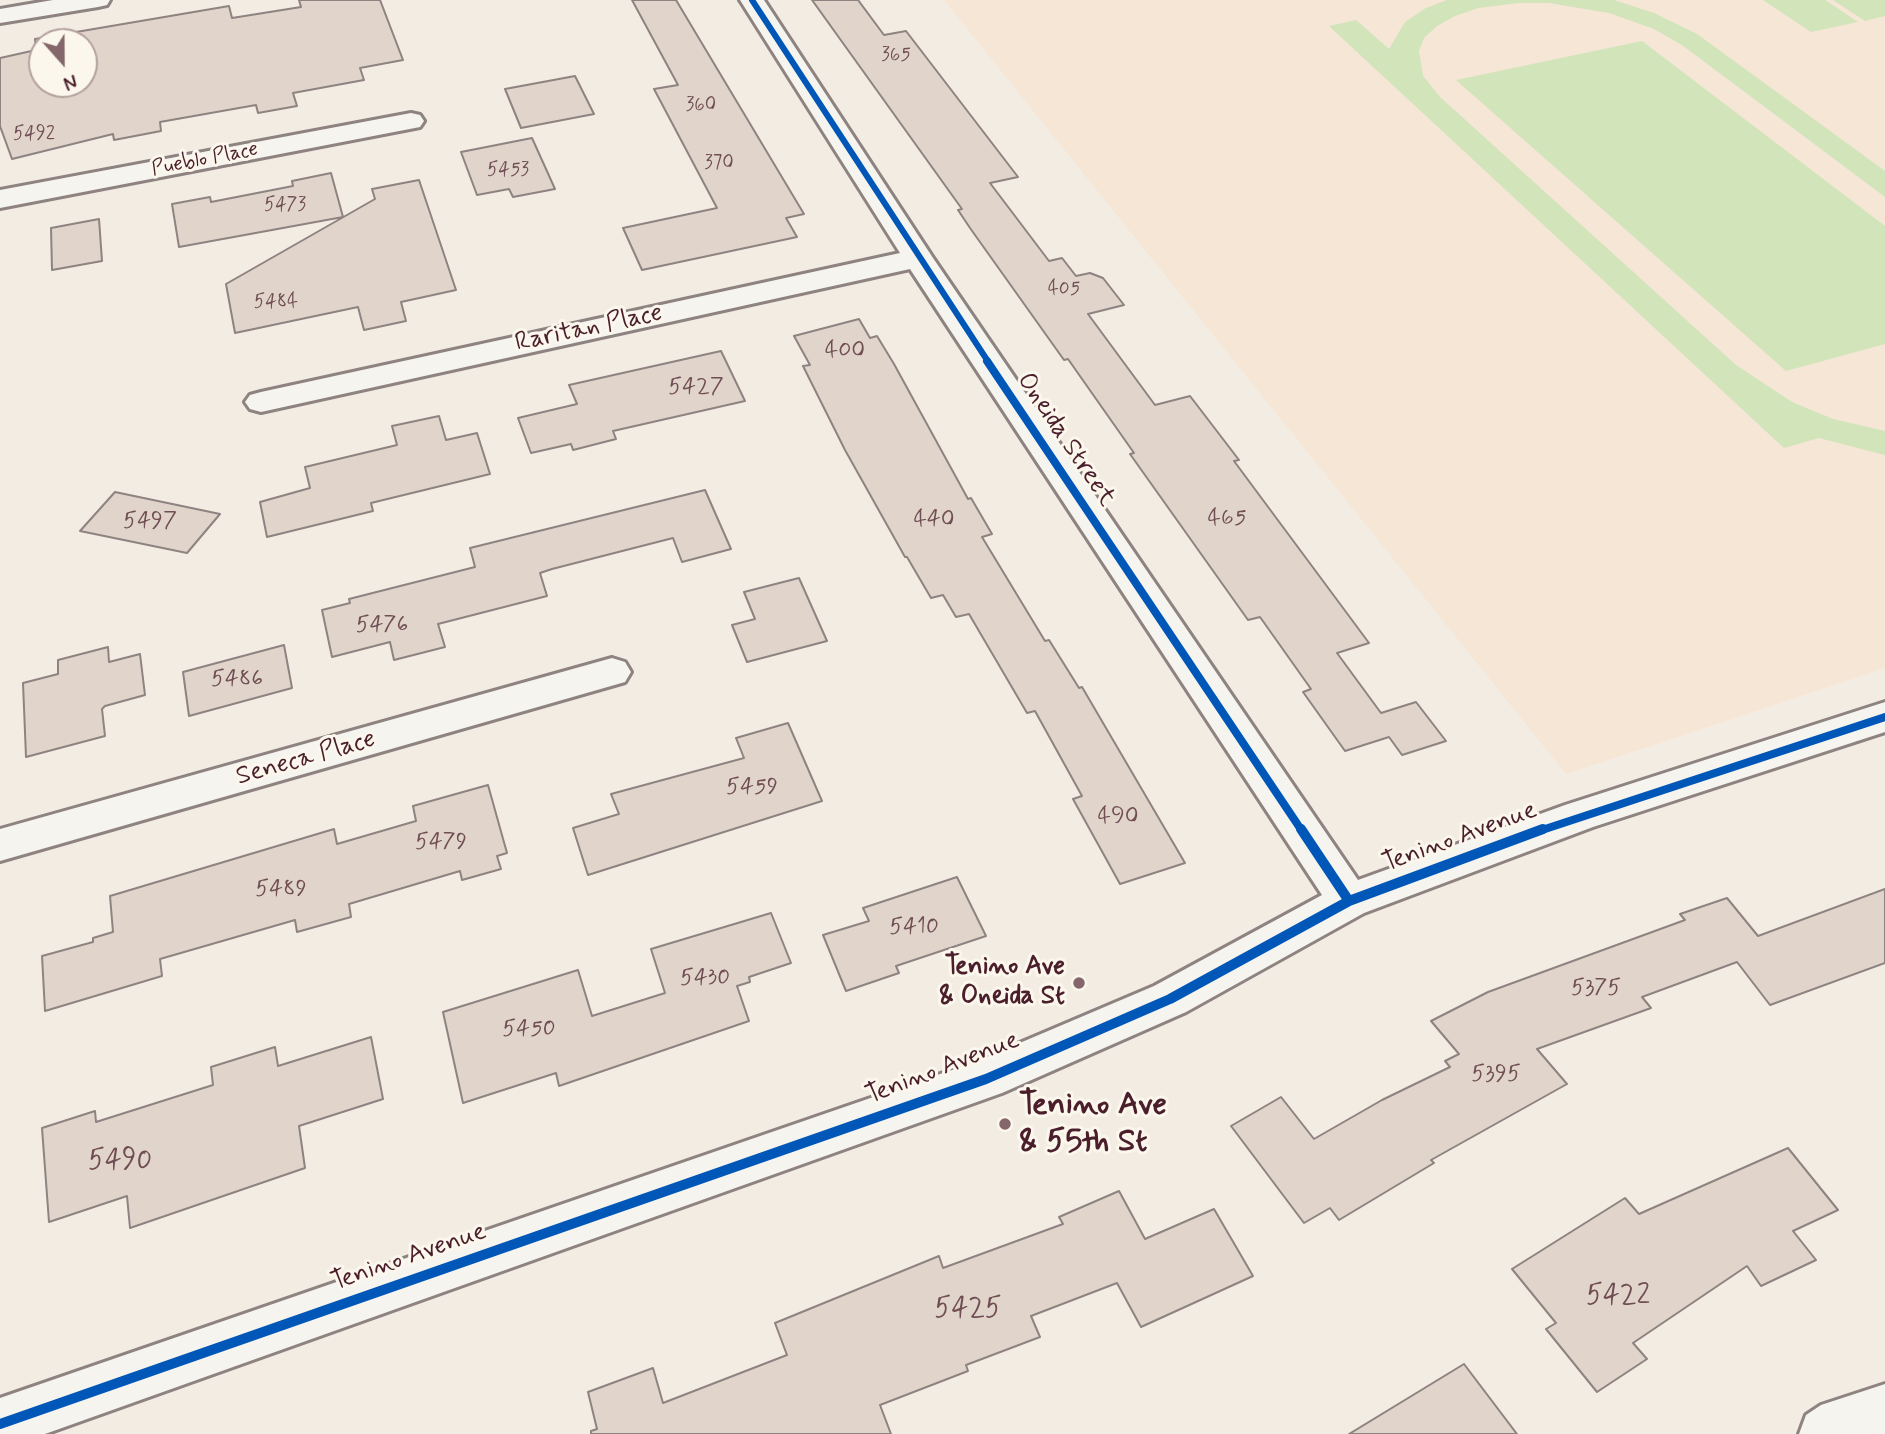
<!DOCTYPE html>
<html>
<head>
<meta charset="utf-8">
<style>
  body { margin:0 }
  #map { position:relative; width:1885px; height:1434px; overflow:hidden; background:#f3ece3; font-family:Mynerve,sans-serif }
  canvas { display:block }
  .north { position:absolute; left:28px; top:28px; width:70px; height:70px; box-sizing:border-box; background:#fbf7ec; border:2px solid #b4a19f; border-radius:50%; rotate:159deg; font-size:19px; font-weight:700; line-height:28px; text-align:center; color:#4a1f2b }
  .north::after { content:''; display:block; margin:auto; width:24px; height:32px; background:#85676b; clip-path:polygon(50% 0,100% 100%,50% 72%,0 100%) }
</style>
</head>
<body>
<div id="map">
<canvas width="1885" height="1434"></canvas>
<div class="north">N</div>
</div>
<script>
const ctx = document.querySelector('canvas').getContext('2d');
ctx.lineJoin = 'round';
function fill(path, color) { ctx.fillStyle = color; ctx.fill(path, 'evenodd'); }
const poly = rows => new Path2D(rows.map(r => 'M' + r).join(''));
function trace(path, color, width, dash) { ctx.strokeStyle = color; ctx.lineWidth = width; ctx.lineCap = dash ? 'butt' : 'round'; ctx.setLineDash(dash || []); ctx.stroke(path); }
function drawText(font, color, halo, rows, align = 'center') {
  ctx.font = font + ' Mynerve,sans-serif'; ctx.lineWidth = 6; ctx.setLineDash([]); ctx.textBaseline = 'middle'; ctx.strokeStyle = halo; ctx.fillStyle = color; for (const [text, x, y, turn = 0] of rows) {
    ctx.save(); ctx.translate(x, y); ctx.rotate((+turn || 0) * Math.PI / 180); ctx.textAlign = isNaN(turn) ? turn : align; if (halo) ctx.strokeText(text, 0, 0); ctx.fillText(text, 0, 0); ctx.restore();
  }
}
fill(poly([
  [944,0,1885,0,1885,668,1566,774]
]), '#f5e6d6');
fill(poly([
  [1447,0,1614,0,1654,13,1697,34,1885,171,1885,197,1682,45,1654,29,1609,13,1549,3,1519,3,1478,8,1455,16,1437,26,1424,38,1419,51,1423,76,1440,97,1736,365,1792,402,1833,419,1885,431,1885,455,1819,438,1784,448,1329,26,1356,20,1389,49,1405,22,1426,8],
  [1763,0,1825,0,1858,22,1811,32],
  [1833,0,1885,0,1885,16,1865,21],
  [1642,41,1885,226,1885,344,1786,371,1456,80]
]), '#d2e4ba');
const building = poly([
  [299,0,380,0,403,60,360,68,364,80,293,93,297,106,258,113,256,105,160,122,161,131,114,140,113,134,12,159,0,126,0,58,36,50,35,39,229,6,232,18,301,7,299,0],
  [42,42,84,42,84,84,42,84,42,42],
  [632,0,676,0,804,214,786,218,797,237,642,270,623,228,717,208,654,89,678,85,632,0],
  [812,0,858,0,884,35,906,31,1018,177,990,183,1049,261,1062,258,1076,276,1090,273,1103,278,1124,305,1088,314,1155,405,1190,396,1239,460,1234,461,1369,643,1337,653,1381,713,1416,702,1446,741,1402,755,1389,737,1345,751,1303,692,1311,689,1260,617,1248,620,1130,454,1134,453,1068,359,1064,360,970,228,958,210,962,209,812,0],
  [575,76,594,114,521,128,505,89,575,76],
  [532,138,555,189,513,197,509,189,477,195,461,152,532,138],
  [331,173,343,217,179,247,172,204,210,197,211,202,293,186,292,181,331,173],
  [419,180,456,290,401,302,406,321,364,330,358,307,235,333,226,284,375,199,372,189,419,180],
  [99,219,102,261,52,270,51,228,99,219],
  [859,319,870,338,877,336,894,364,968,499,971,498,992,534,982,537,1045,641,1049,640,1079,688,1082,687,1185,863,1120,884,1073,799,1082,796,1035,711,1027,713,969,614,956,617,943,595,931,598,907,557,905,557,845,450,803,366,810,365,794,336,859,319],
  [721,351,745,401,613,431,616,439,573,450,571,444,531,453,518,418,577,404,569,385,721,351],
  [439,416,446,440,477,433,490,474,371,503,373,511,267,537,260,502,310,488,305,467,397,445,392,426,439,416],
  [705,490,731,549,682,562,673,538,552,569,540,573,547,596,438,624,445,647,394,660,390,642,332,657,322,610,350,603,349,599,475,567,470,548,705,490],
  [115,492,220,514,187,553,80,531,115,492],
  [799,578,827,641,747,662,732,625,755,619,744,592,799,578],
  [284,645,292,688,189,716,183,672,284,645],
  [108,647,109,662,140,654,145,695,105,706,102,709,105,736,26,757,23,683,58,674,58,660,108,647],
  [788,723,822,801,588,875,573,828,619,814,611,794,744,758,736,738,788,723],
  [488,785,507,853,497,856,501,869,462,880,460,871,349,904,351,917,297,932,295,920,160,959,162,976,45,1011,42,956,93,942,93,938,113,932,110,896,334,829,337,844,416,821,413,806,488,785],
  [957,877,986,936,896,966,899,973,846,991,823,935,869,921,863,908,957,877],
  [1885,889,1885,963,1770,1005,1737,962,1642,997,1651,1008,1537,1049,1567,1084,1431,1160,1434,1163,1339,1220,1330,1208,1304,1223,1231,1126,1281,1097,1314,1139,1382,1100,1450,1067,1445,1061,1459,1054,1431,1021,1488,992,1685,920,1680,914,1727,898,1758,936,1885,889],
  [771,913,791,963,749,977,750,982,737,986,749,1021,559,1086,556,1073,463,1103,443,1012,578,970,592,1016,665,993,651,949,771,913],
  [371,1037,383,1099,299,1126,305,1168,130,1228,127,1196,49,1222,42,1128,95,1111,96,1122,213,1085,211,1067,275,1047,278,1066,371,1037],
  [1788,1148,1838,1210,1793,1231,1816,1260,1761,1286,1747,1266,1633,1343,1647,1359,1597,1392,1546,1329,1556,1323,1512,1269,1625,1198,1639,1214,1788,1148],
  [1119,1191,1145,1239,1214,1209,1253,1276,1141,1327,1117,1283,1031,1316,1040,1337,966,1365,968,1371,880,1405,891,1434,591,1434,591,1431,597,1429,588,1392,653,1368,663,1403,787,1355,775,1323,939,1256,943,1268,1063,1224,1059,1217,1119,1191],
  [1464,1364,1517,1434,1349,1434,1464,1364]
]);
fill(building, '#e1d5cb');
trace(building, '#8e8381', 2);
const minor = poly([
  [53,0,110,0,107,5,98,7,0,23,0,9,53,0],
  [740,0,764,0,933,258,1358,880,1565,805,1885,702,1885,732,1593,827,1364,913,1186,1012,1002,1093,45,1434,0,1434,0,1398,975,1062,1154,986,1322,895,910,269,261,412,250,409,245,402,250,395,261,392,900,253,740,0],
  [411,113,420,115,424,121,420,127,0,208,0,190,411,113],
  [612,658,625,662,631,672,625,682,0,861,0,829,612,658],
  [1885,1384,1885,1434,1799,1434,1806,1415,1821,1405,1885,1384]
]);
trace(minor, '#8e8381', 6);
fill(minor, '#f6f4ef');
trace(poly([
  [752,0,989,363]
]), '#0057b8', 6);
trace(poly([
  [987,361,1302,831],
  [1539,831,1885,717]
]), '#0057b8', 8);
trace(poly([
  [1301,829,1349,901],
  [0,1424,986,1079,1170,999,1349,901,1543,829]
]), '#0057b8', 10);
for (const [x, y, r, color] of [
  [1079,983,7,"#85676b"],
  [1005,1124,7,"#85676b"]
]) { const dot = new Path2D(); dot.arc(x, y, r, 0, 2 * Math.PI); ctx.fillStyle = color; ctx.fill(dot); trace(dot, '#fbf7ec', 2.5); }
drawText('19px', '#704e54', null, [
  ["365",896,56],
  ["360",701,106],
  ["5492",34,135],
  ["370",719,164],
  ["5453",508,171],
  ["5473",285,206],
  ["405",1064,290],
  ["5484",276,303]
]);
drawText('21px', '#4a1f2b', '#fbf7ec', [
  ["Pueblo Place",205,160,-11]
]);
drawText('23px', '#704e54', null, [
  ["400",845,351],
  ["5427",696,388],
  ["465",1227,519],
  ["440",934,520],
  ["5497",150,522],
  ["5476",382,626],
  ["5486",237,680],
  ["5459",752,788],
  ["490",1118,817],
  ["5479",441,843],
  ["5489",281,890],
  ["5410",914,928],
  ["5430",705,979],
  ["5375",1596,989],
  ["5450",529,1030],
  ["5395",1496,1075]
]);
drawText('26px', '#4a1f2b', '#fbf7ec', [
  ["Raritan Place",589,329,-12],
  ["Oneida Street",1065,440,56],
  ["Seneca Place",306,759,-16],
  ["Tenino Avenue",1460,838,-20],
  ["Tenino Avenue",943,1069,-21],
  ["Tenino Avenue",409,1258,-19]
]);
drawText('bold 26px', '#4a1f2b', '#fbf7ec', [
  ["Tenino Ave",1065,968],
  ["& Oneida St",1065,998]
], 'right');
drawText('28px', '#704e54', null, [
  ["5490",120,1162],
  ["5422",1618,1297],
  ["5425",968,1310]
]);
drawText('bold 32px', '#4a1f2b', '#fbf7ec', [
  ["Tenino Ave",1019,1106],
  ["& 55th St",1019,1143]
], 'left');
</script>
</body>
</html>
